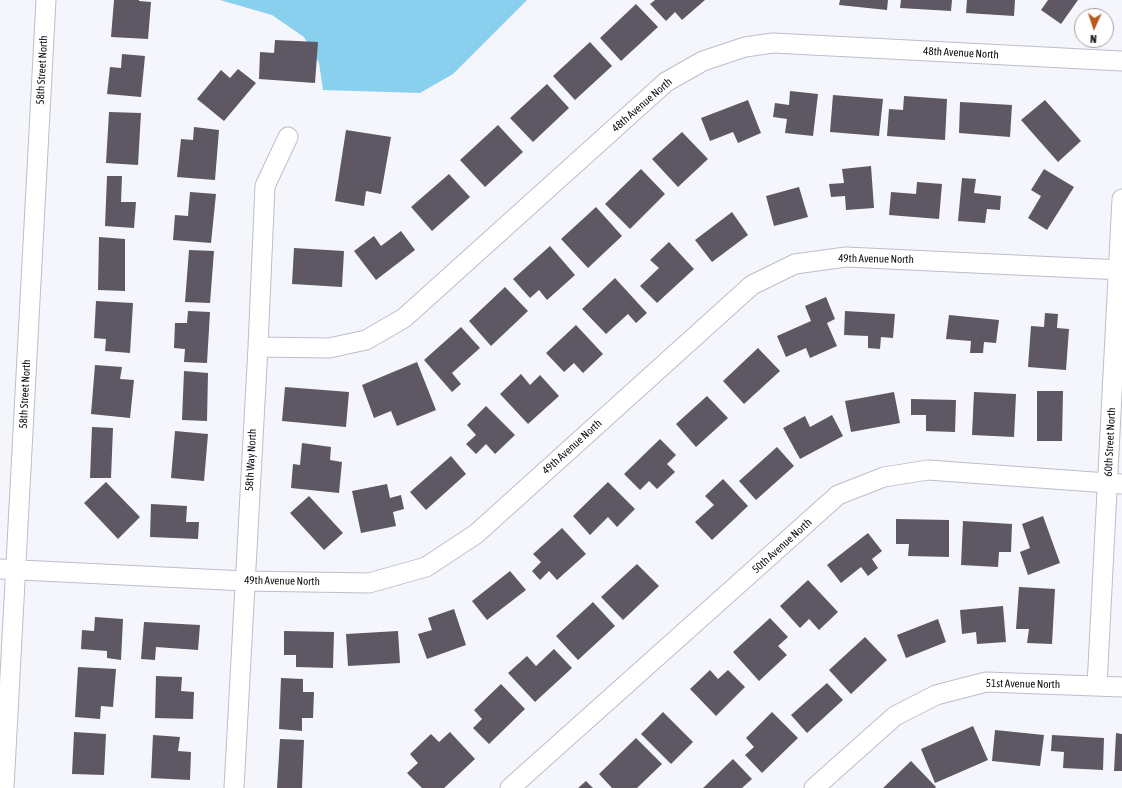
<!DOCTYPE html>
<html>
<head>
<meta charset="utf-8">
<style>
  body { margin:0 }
  #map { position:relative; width:1122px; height:788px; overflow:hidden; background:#f5f6fc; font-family:"Asap Condensed",sans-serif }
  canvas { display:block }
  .north { position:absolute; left:1074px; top:8px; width:40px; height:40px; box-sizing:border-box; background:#fff; border:1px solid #9e9fa0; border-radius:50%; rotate:183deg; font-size:11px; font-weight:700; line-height:16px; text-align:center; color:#0d0e12 }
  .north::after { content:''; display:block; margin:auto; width:14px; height:18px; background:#ba581e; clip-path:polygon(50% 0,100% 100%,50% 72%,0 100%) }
</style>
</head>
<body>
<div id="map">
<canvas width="1122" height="788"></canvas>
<div class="north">N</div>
</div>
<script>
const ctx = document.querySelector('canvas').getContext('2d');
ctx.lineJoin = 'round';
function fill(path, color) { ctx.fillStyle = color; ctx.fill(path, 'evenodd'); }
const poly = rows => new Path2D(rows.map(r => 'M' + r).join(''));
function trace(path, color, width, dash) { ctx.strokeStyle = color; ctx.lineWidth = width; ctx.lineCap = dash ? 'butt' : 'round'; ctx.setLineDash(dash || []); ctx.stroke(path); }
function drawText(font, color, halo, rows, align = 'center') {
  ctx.font = font + ' "Asap Condensed",sans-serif'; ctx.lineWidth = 4; ctx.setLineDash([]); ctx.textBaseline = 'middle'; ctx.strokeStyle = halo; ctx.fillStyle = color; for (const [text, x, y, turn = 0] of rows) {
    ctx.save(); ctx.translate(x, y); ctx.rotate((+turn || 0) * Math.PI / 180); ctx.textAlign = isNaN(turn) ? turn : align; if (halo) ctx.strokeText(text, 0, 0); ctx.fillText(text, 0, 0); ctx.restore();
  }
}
fill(poly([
  [220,0,527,0,453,74,420,93,323,90,319,63,304,37,272,15]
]), '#89cfee');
fill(poly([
  [114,0,139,0,139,1,151,2,148,39,111,37],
  [655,0,705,0,682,20,675,12,666,21,650,4],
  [840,0,888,0,887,10,839,5],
  [901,0,952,0,951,11,900,8],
  [967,0,1015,0,1014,16,966,13],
  [1048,0,1078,0,1061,24,1041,10],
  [636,4,658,27,621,61,600,38],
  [275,40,318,42,315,83,259,79,260,52,274,53],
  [590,42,612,66,575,100,553,76],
  [122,54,145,56,141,97,107,94,110,67,121,68],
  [238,69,256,83,224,121,197,99,221,70,230,78],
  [547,84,569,108,533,142,510,118],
  [790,91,818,94,813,136,785,133,787,119,773,117,775,103,789,105],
  [833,95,883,99,879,136,830,132],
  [904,96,947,99,945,140,887,136,889,109,903,110],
  [748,100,761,133,738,143,733,132,710,141,701,118],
  [1045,100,1081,141,1058,162,1021,120],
  [960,102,1012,105,1010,137,959,133],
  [109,112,141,113,138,165,106,163],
  [498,125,523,152,485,187,460,160],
  [194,127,219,130,215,180,177,177,181,139,193,140],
  [346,130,391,137,381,194,366,191,364,206,335,201],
  [682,132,708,159,678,187,652,159],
  [871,166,874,208,846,210,845,196,831,197,829,184,844,183,842,169],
  [641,169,665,194,630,229,605,204],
  [1044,169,1074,187,1047,230,1028,218,1041,196,1031,190],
  [449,174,470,197,432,231,411,207],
  [107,176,122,176,121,202,136,202,134,228,105,226],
  [962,178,976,179,974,193,1001,196,1000,210,987,209,985,223,958,221],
  [917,182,942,184,939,219,889,215,891,192,916,194],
  [799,187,808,217,774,226,766,196],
  [190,192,216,194,211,243,173,240,175,215,188,216],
  [596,207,622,236,588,268,561,239],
  [732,212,748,235,712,262,695,240],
  [401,231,415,250,376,280,354,251,374,236,381,246],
  [99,237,125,239,125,291,98,290],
  [669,242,694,269,657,303,640,286,659,268,650,260],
  [550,246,575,275,547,300,539,290,530,298,513,279],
  [294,248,344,251,342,287,292,284],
  [189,250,214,251,210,303,185,302],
  [615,278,647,313,636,323,628,314,606,334,582,309],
  [505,287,528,311,491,346,469,321],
  [826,297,835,319,827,323,837,346,810,358,806,348,786,357,777,336,811,321,805,306],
  [96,301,133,303,130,353,105,351,106,339,94,338],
  [188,311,210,312,207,363,184,362,185,349,174,348,175,323,187,323],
  [845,311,895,314,893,338,881,337,880,349,868,348,868,336,844,335],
  [1045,313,1058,314,1057,328,1069,329,1066,370,1028,367,1031,326,1044,327],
  [949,315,999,320,996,343,984,342,983,353,970,353,971,341,946,339],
  [576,325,603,354,583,373,574,363,564,372,546,353],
  [461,327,480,348,452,373,461,384,452,392,424,360],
  [758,348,780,371,744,404,723,381],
  [417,362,436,410,397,426,391,411,374,418,362,385],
  [95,365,122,367,120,379,134,380,130,418,91,414],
  [184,371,208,373,207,421,182,420],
  [521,374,530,385,540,375,559,396,528,424,500,394],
  [285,387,349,392,346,427,282,421],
  [1037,391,1063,391,1062,441,1037,441],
  [894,392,900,423,851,432,845,401],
  [974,392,1016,394,1014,437,972,435],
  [707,396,728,418,696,447,676,424],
  [911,399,956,400,955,432,926,431,926,415,911,415],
  [486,406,515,435,495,454,486,444,476,454,466,444,476,435,467,425],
  [832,415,843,436,800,459,783,428,805,416,810,427],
  [92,427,113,428,111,478,90,478],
  [175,431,208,434,204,481,171,478],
  [660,439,676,455,667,464,675,472,657,489,649,481,640,490,624,474],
  [302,443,331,447,330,460,342,462,339,493,291,488,293,464,300,465],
  [777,447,794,466,756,500,739,481],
  [451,456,466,474,426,510,410,492],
  [723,479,748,506,712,540,695,522,714,505,705,496],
  [106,482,140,517,118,539,84,503],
  [608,482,635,509,617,527,608,517,590,535,573,516],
  [387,484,390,498,401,495,404,509,393,512,396,526,361,533,352,491],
  [309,496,343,533,324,550,290,513],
  [151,504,187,506,186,522,199,522,198,539,150,537],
  [1043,516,1060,563,1028,575,1020,552,1030,548,1022,524],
  [896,519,949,520,949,557,908,556,909,544,896,544],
  [963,521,1012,524,1011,552,999,552,998,567,961,565],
  [562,528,586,554,557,580,549,571,540,580,532,571,541,562,533,554],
  [868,533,882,551,872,559,878,568,868,576,861,567,841,583,827,565],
  [637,564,659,586,623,620,601,597],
  [510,571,526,590,487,620,472,601],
  [808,580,838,612,819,630,809,619,800,628,780,606],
  [1019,587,1055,589,1052,644,1027,643,1029,629,1016,629],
  [593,602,615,626,578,660,556,636],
  [1003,606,1006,642,977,644,976,632,962,634,960,610],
  [454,609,466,645,427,659,418,634,432,630,428,618],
  [95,617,123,619,121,660,107,658,107,651,81,649,82,630,94,631],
  [770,618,788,637,778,646,787,655,759,681,733,652],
  [938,619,946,642,906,658,897,635],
  [144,622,200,625,198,650,156,647,155,660,141,659],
  [284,631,334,632,333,668,296,667,296,655,284,655],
  [398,631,400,663,348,666,346,634],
  [865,637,887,660,851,694,829,670],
  [554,649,572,668,535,702,508,673,527,656,536,666],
  [78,667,116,669,113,707,101,706,100,719,75,717],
  [710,670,718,679,728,670,745,687,716,716,690,689],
  [156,676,182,677,181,691,194,692,193,719,155,718],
  [281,678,303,679,303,692,314,692,313,718,302,718,302,731,279,729],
  [827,683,843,700,807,733,791,715],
  [501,684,525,709,489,744,473,728,482,719,474,710],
  [663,712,693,742,671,764,641,734],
  [772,712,798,738,762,773,745,755,754,747,746,738],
  [973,726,988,760,935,783,921,749],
  [995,730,1044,735,1040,766,992,761],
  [74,732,106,734,104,775,72,774],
  [450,732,475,759,444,788,422,788,407,773,418,763,410,754,431,734,439,742],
  [1116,733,1122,734,1122,771,1114,771],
  [153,735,180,737,178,751,191,752,190,780,151,778],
  [1052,735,1104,738,1103,770,1063,768,1064,752,1051,751],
  [636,738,662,764,637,788,612,788,599,774],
  [280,739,304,740,302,788,277,788],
  [733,759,752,779,742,788,703,788],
  [911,761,936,787,935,788,883,788],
  [586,781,593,788,578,788]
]), '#5d5864');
const minor = poly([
  [258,347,329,348,366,340,404,318,666,82,703,61,745,47,773,43,1122,61],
  [0,569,245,581,369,583,426,567,476,534,752,285,795,264,846,257,1122,270],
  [1097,686,1122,199],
  [4,788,46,0],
  [234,788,258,347,265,186,288,137],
  [510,788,838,495,884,477,928,470,1122,484],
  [814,788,895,716,936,695,986,682,1122,687]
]);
trace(minor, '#bbbecc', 21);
trace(minor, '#fff', 19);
drawText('11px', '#0d0e12', '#fff', [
  ["48th Avenue North",961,53,3],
  ["58th Street North",42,70,-87],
  ["48th Avenue North",642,105,-41],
  ["49th Avenue North",876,259,1],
  ["58th Street North",25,394,-87],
  ["60th Street North",1110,442,-87],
  ["49th Avenue North",572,447,-42],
  ["58th Way North",251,460,-87],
  ["50th Avenue North",782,546,-42],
  ["49th Avenue North",282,581,1],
  ["51st Avenue North",1023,684,1]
]);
</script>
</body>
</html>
